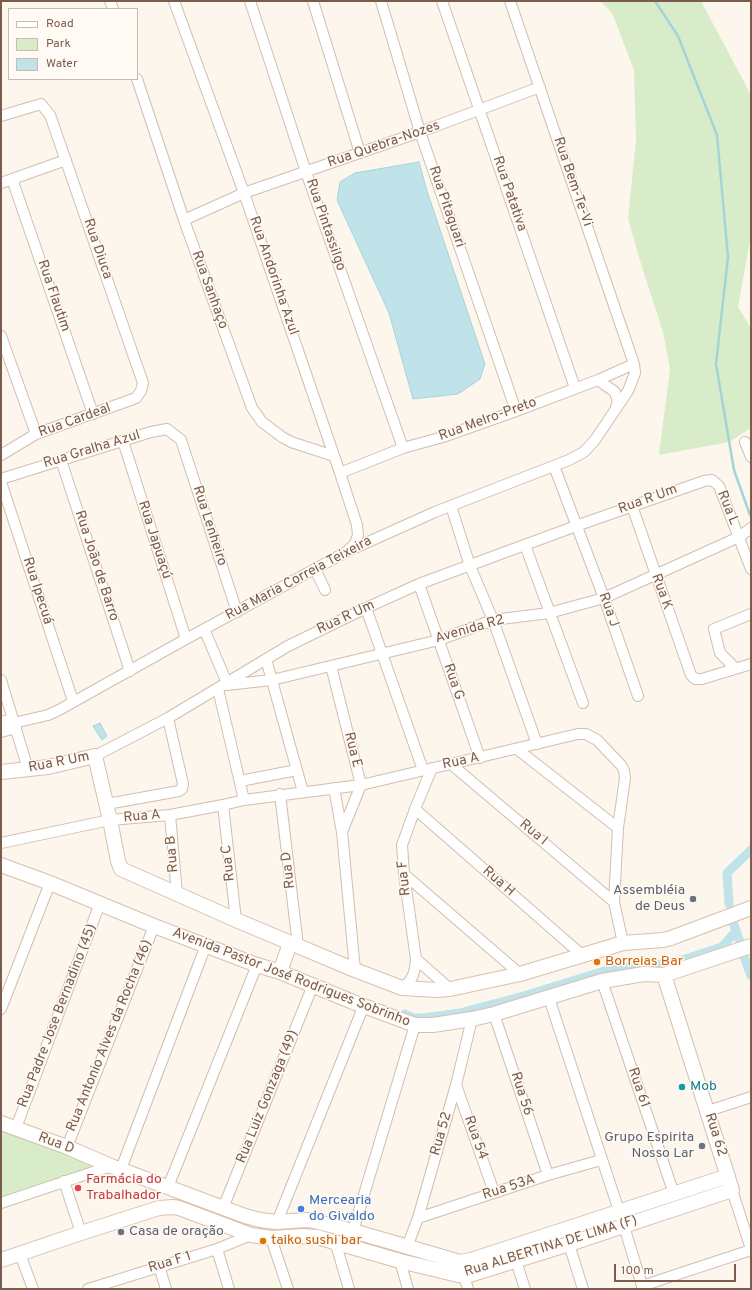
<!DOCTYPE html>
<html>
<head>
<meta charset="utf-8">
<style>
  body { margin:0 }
  #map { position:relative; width:752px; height:1290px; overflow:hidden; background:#fdf6ec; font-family:Overpass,sans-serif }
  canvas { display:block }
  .frame { position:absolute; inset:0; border:2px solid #7a5c4d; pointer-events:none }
  .legend { position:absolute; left:8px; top:8px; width:130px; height:72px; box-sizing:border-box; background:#fffaf3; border:1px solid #cabbb1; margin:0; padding:5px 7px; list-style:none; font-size:12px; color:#7a5c4d }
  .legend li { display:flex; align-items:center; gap:8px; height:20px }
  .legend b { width:20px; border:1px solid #cabbb1 }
  .scale { position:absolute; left:614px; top:1264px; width:122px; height:18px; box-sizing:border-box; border:2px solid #7a5c4d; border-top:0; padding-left:5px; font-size:12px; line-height:14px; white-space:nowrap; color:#7a5c4d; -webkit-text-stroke:3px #fffaf3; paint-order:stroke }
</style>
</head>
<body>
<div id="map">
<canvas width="752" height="1290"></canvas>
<div class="frame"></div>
<ul class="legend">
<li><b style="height:5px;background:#fff"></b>Road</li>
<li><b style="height:11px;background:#d8ecc9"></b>Park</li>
<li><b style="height:11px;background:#bfe3e8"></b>Water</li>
</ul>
<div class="scale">100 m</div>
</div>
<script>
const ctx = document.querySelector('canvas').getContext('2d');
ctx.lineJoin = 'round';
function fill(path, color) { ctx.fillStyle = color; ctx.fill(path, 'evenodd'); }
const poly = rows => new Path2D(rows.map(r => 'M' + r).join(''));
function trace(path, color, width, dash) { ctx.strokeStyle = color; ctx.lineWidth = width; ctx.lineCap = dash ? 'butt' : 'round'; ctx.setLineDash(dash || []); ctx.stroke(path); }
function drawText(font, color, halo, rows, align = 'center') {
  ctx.font = font + ' Overpass,sans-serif'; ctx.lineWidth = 3; ctx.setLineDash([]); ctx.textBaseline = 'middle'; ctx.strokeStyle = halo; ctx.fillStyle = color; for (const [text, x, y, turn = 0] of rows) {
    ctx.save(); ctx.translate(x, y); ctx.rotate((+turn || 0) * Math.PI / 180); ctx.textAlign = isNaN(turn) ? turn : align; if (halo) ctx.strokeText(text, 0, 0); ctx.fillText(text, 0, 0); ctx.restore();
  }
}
fill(poly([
  [600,1,701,1,751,95,751,235,738,307,751,328,751,428,729,442,659,455,670,369,663,332,641,264,628,219,636,140,634,70,612,13],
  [1,1126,92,1164,92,1170,1,1199]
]), '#d8ecc9');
const water = poly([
  [419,162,427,191,485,364,480,379,458,394,413,399,389,313,337,200,340,182,355,173,419,162],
  [100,723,107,736,102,740,93,726,100,723]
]);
fill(water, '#bfe3e8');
trace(water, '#a5d3da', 1);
trace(poly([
  [655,1,678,36,717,135,728,257,716,364,734,470,750,515]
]), '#a5d3da', 2.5);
trace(poly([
  [729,904,727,873,751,850],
  [733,922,741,945],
  [744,956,751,976],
  [405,1014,414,1018,423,1018,460,1013,527,995,611,969,673,963,722,947,736,931]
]), '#bfe3e8', 9);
const street = poly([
  [110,1,113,9],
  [174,1,244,193,340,473,357,525,358,535,355,544,349,549],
  [250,1,306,172,403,448],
  [313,1,360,153],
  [381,1,420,132,516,411],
  [442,1,575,388],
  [137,79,184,220,252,408,262,422,282,437,291,442,334,456],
  [1,116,41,104,50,115,143,383,141,391,136,398,36,434,1,455],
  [12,179,93,414],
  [1,183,66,160],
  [184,220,244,193,420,132,540,87],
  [1,336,36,434],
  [598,380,615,392,618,402,616,407],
  [123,441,186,639],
  [745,442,751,457],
  [61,460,130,671],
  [554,466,604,598,638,696],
  [340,473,403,448,443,437,516,411,598,380,634,364],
  [1,479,151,432,167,429,181,440,237,612],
  [1,482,73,701],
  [451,506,470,566,493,620,537,744],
  [632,506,691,675,695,679,702,679,751,664],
  [525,545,583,703],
  [315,569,325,590],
  [419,584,480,758],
  [366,608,423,770],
  [204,629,227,683],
  [266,659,303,792],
  [331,666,361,785,342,832],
  [735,668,720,653,714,629,751,614],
  [1,680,28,769],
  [226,685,272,680,439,640,493,620,549,613,604,598,739,537,751,528],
  [218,689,244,800],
  [1,722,13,719],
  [14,723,48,715,59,710,186,639,348,551,435,512,569,460,584,452,595,440,628,391,635,373,634,364,510,1],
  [1,732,16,728],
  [517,749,618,828],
  [95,756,168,718,288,646,366,608,419,584,576,526,704,481,712,480,719,486,751,569],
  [451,764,614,902],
  [240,781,297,770],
  [334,788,342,832,355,970],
  [280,794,298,946],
  [107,804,179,791,182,789,183,784,168,718],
  [223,805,236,920],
  [415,809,582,955],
  [170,815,177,894],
  [1,843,110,820,170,815,223,805,244,800,361,785,578,734,586,734,597,740,621,765,624,770,625,778,618,828,614,902,623,943],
  [404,874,520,974],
  [416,959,450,989],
  [602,981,674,1194],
  [402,988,410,981,413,975,415,968,416,959,404,874,402,845,415,809,432,768],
  [549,998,624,1226,643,1289],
  [1,1009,50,883],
  [494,1014,548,1175],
  [456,1085,494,1192],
  [708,1111,751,1097],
  [16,1128,100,903],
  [67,1147,154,926],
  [121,1169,206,945],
  [64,1181,81,1233],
  [168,1187,257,965],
  [732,1190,751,1249],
  [1,1203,111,1166],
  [223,1208,313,985],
  [418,1218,548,1175,601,1160],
  [277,1222,364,1005],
  [353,1231,415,1025],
  [271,1238,288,1289],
  [335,1241,349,1289],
  [569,1244,583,1289],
  [407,1247,418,1218,456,1085,472,1019],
  [217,1249,229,1289],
  [20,1254,33,1289],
  [400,1261,408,1289],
  [516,1261,525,1289],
  [159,1266,166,1289],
  [464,1276,468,1289],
  [642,1286,751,1250],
  [88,1289,217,1249,251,1235]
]);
const secondary = poly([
  [1,772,48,767,95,756,110,820,118,861,121,869,236,920,355,970,402,988,437,990,450,989,520,974,623,943,663,940,671,938,751,908],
  [1,865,50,883,154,926,257,965,280,972,353,1002,415,1025,433,1025,472,1019,494,1014,602,981,644,974,664,975,751,946],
  [280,972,290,943],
  [1,1123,67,1147,111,1166,245,1216,260,1220,277,1222,307,1220,314,1221,353,1231,460,1262,471,1260,728,1176],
  [1,1260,81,1233,159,1208,173,1207,179,1208,251,1235,271,1238,303,1236,317,1237,400,1261,458,1275,466,1276,569,1244,732,1190,664,975]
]);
trace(street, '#d1beb0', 12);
trace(secondary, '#d6c0b0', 16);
trace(street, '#fff', 10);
trace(secondary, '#fff', 14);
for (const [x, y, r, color] of [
  [693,899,4,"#6b7280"],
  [597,962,4,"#e8710a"],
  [682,1087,4,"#0f9aa8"],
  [702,1146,4,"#6b7280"],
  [78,1188,4,"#e0444e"],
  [301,1209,4,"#3f7fe0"],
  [121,1232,4,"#6b7280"],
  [263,1241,4,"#e8710a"]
]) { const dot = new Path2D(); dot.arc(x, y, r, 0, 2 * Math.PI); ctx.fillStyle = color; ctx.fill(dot); trace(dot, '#fffaf3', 1.5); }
drawText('14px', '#7a5c4d', '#fffaf3', [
  ["Rua Quebra-Nozes",384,145,-19],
  ["Rua Bem-Te-Vi",572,182,71],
  ["Rua Patativa",509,194,71],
  ["Rua Pitaguari",446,207,71],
  ["Rua Pintassilgo",325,225,71],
  ["Rua Diuca",97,249,71],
  ["Rua Andorinha Azul",273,276,71],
  ["Rua Sanhaço",209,290,70],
  ["Rua Flautim",53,296,71],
  ["Rua Melro-Preto",488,420,-20],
  ["Rua Cardeal",75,421,-20],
  ["Rua Gralha Azul",92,450,-17],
  ["Rua R Um",648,500,-20],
  ["Rua L",727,508,68],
  ["Rua Lenheiro",209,526,72],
  ["Rua Japuaçú",154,540,72],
  ["Rua João de Barro",96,566,72],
  ["Rua Maria Correia Teixeira",299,579,-28],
  ["Rua Ipecuá",37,591,72],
  ["Rua K",661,592,70],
  ["Rua J",608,610,70],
  ["Rua R Um",346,618,-25],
  ["Avenida R2",470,630,-16],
  ["Rua G",453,682,71],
  ["Rua E",352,750,76],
  ["Rua A",461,762,-12],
  ["Rua R Um",59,763,-11],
  ["Rua A",142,817,-5],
  ["Rua I",533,833,40],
  ["Rua B",173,854,-95],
  ["Rua C",229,863,-96],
  ["Rua D",289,870,-97],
  ["Rua F",405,878,-96],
  ["Rua H",498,882,41],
  ["Avenida Pastor José Rodrigues Sobrinho",291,978,21],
  ["Rua Padre Jose Bernadino (45)",58,1016,-69],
  ["Rua Antonio Alves da Rocha (46)",110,1036,-68],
  ["Rua 61",638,1088,71],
  ["Rua 56",521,1094,72],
  ["Rua Luiz Gonzaga (49)",268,1097,-68],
  ["Rua 52",442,1134,-74],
  ["Rua 62",715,1135,72],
  ["Rua 54",475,1138,70],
  ["Rua D",56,1144,21],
  ["Rua 53A",509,1188,-18],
  ["Rua ALBERTINA DE LIMA (F)",551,1247,-17],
  ["Rua F 1",170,1263,-17]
]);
drawText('14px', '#5b616d', '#fffaf3', [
  ["Assembléia",685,891],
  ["de Deus",685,907],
  ["Grupo Espirita",694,1138],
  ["Nosso Lar",694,1154],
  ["Casa de oração",129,1232,"left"]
], 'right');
drawText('14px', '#c56008', '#fffaf3', [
  ["Borreias Bar",605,962],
  ["taiko sushi bar",271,1241]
], 'left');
drawText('14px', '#0d838f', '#fffaf3', [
  ["Mob",690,1087]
], 'left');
drawText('14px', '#be3a42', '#fffaf3', [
  ["Farmácia do",86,1180],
  ["Trabalhador",86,1196]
], 'left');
drawText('14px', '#366cbe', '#fffaf3', [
  ["Mercearia",309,1201],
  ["do Givaldo",309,1217]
], 'left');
</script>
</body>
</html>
